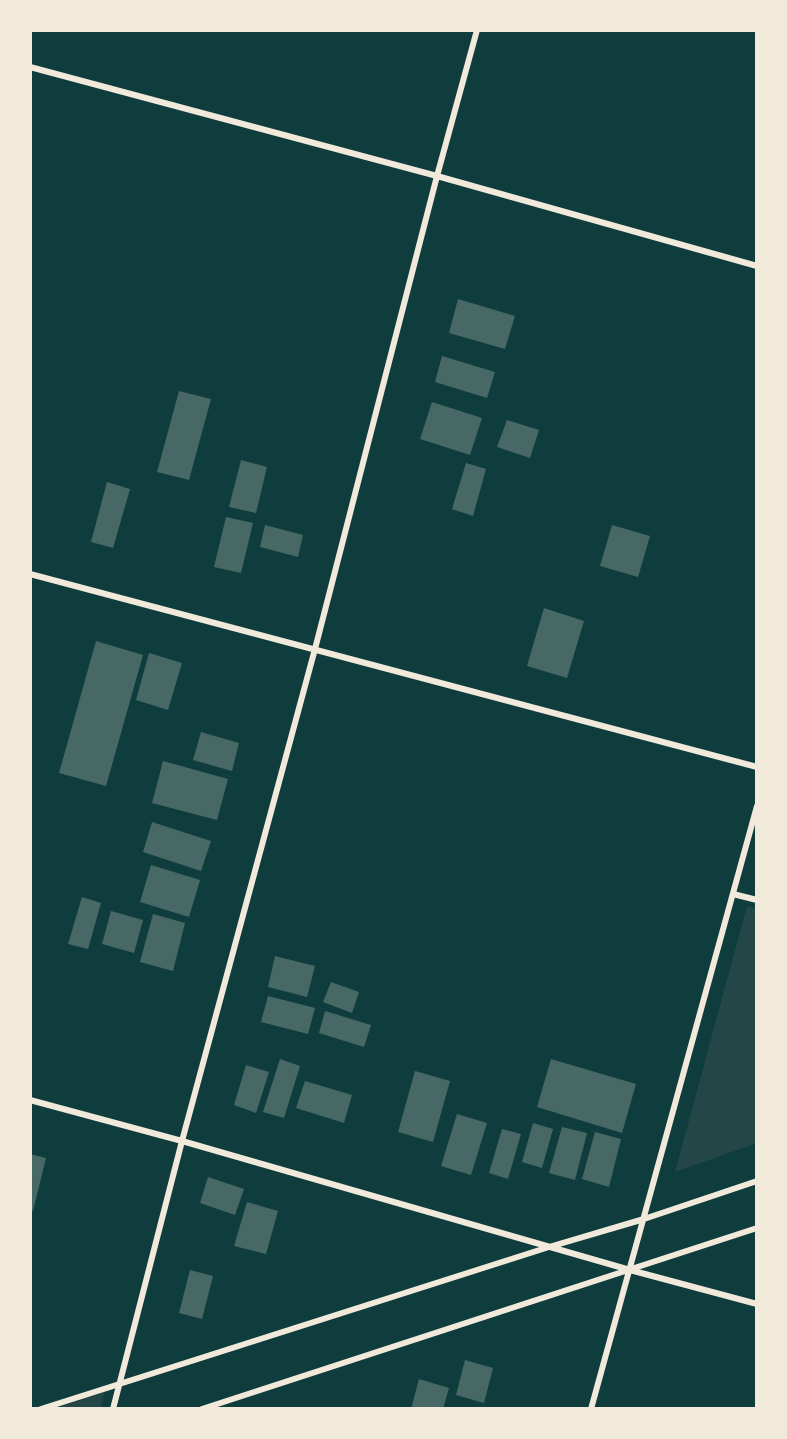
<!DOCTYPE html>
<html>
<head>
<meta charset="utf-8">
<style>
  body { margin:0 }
  #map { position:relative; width:787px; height:1439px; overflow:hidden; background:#0f3d3e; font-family:Inter,sans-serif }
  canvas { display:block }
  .frame { position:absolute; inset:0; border:32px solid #f1e9da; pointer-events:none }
</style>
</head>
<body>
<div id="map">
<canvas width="787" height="1439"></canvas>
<div class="frame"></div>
</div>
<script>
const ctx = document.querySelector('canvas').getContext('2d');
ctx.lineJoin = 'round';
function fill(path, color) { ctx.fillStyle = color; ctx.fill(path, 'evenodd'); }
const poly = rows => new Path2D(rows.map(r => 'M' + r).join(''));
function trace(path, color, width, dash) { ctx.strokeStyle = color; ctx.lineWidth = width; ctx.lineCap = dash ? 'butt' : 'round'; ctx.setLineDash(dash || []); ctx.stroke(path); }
fill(poly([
  [747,906,757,909,757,1143,675,1172],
  [105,1392,100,1409,53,1409]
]), '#244646');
fill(poly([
  [458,299,515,316,505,349,449,333],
  [442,356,495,372,487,398,435,382],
  [179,391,211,399,189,480,157,472],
  [432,402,482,418,470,455,420,439],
  [507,420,539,430,530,458,497,447],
  [241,460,267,467,256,513,229,507],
  [466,463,486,469,473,516,452,509],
  [107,482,130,489,113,548,91,542],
  [226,517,253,523,241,573,214,567],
  [265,525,303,535,298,557,260,547],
  [612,525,650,536,638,577,600,566],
  [544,608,584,621,567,678,527,666],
  [96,641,143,655,106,786,59,773],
  [149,653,182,663,168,710,136,700],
  [201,732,239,743,232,771,193,760],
  [163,761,228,779,217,820,152,803],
  [152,822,211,841,201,871,143,852],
  [151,865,200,880,189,917,140,902],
  [82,897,101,903,88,949,68,944],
  [111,911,143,920,134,953,102,944],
  [153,914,185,923,173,971,140,962],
  [275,956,315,966,307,997,268,987],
  [331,982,359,992,352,1013,323,1002],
  [268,996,315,1008,308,1034,261,1022],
  [325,1011,371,1025,364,1047,319,1033],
  [280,1059,300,1066,284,1118,263,1112],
  [551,1059,636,1084,622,1133,537,1107],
  [246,1065,269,1072,256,1113,234,1105],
  [415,1071,450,1081,433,1142,398,1132],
  [305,1081,352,1095,344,1123,296,1108],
  [457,1114,487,1123,471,1175,441,1166],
  [533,1123,553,1129,542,1168,522,1162],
  [562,1127,587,1133,575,1180,549,1173],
  [502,1129,521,1134,508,1179,489,1173],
  [595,1132,621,1139,609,1187,582,1179],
  [30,1154,46,1158,33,1211,30,1210],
  [208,1177,244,1189,235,1215,200,1203],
  [247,1202,278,1211,266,1254,234,1246],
  [190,1270,213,1276,202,1319,179,1313],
  [465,1360,493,1368,484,1403,456,1395],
  [419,1379,449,1388,443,1409,411,1409]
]), '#486865');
trace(poly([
  [30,67,437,176,757,266],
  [30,574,757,767],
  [733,894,757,900],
  [30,1100,182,1141,630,1270,757,1304],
  [41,1409,549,1247,644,1219,757,1181],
  [113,1409,182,1141,315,649,437,176,477,30],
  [202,1409,757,1228],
  [591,1409,757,806]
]), '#f1e9da', 6);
</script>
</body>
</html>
